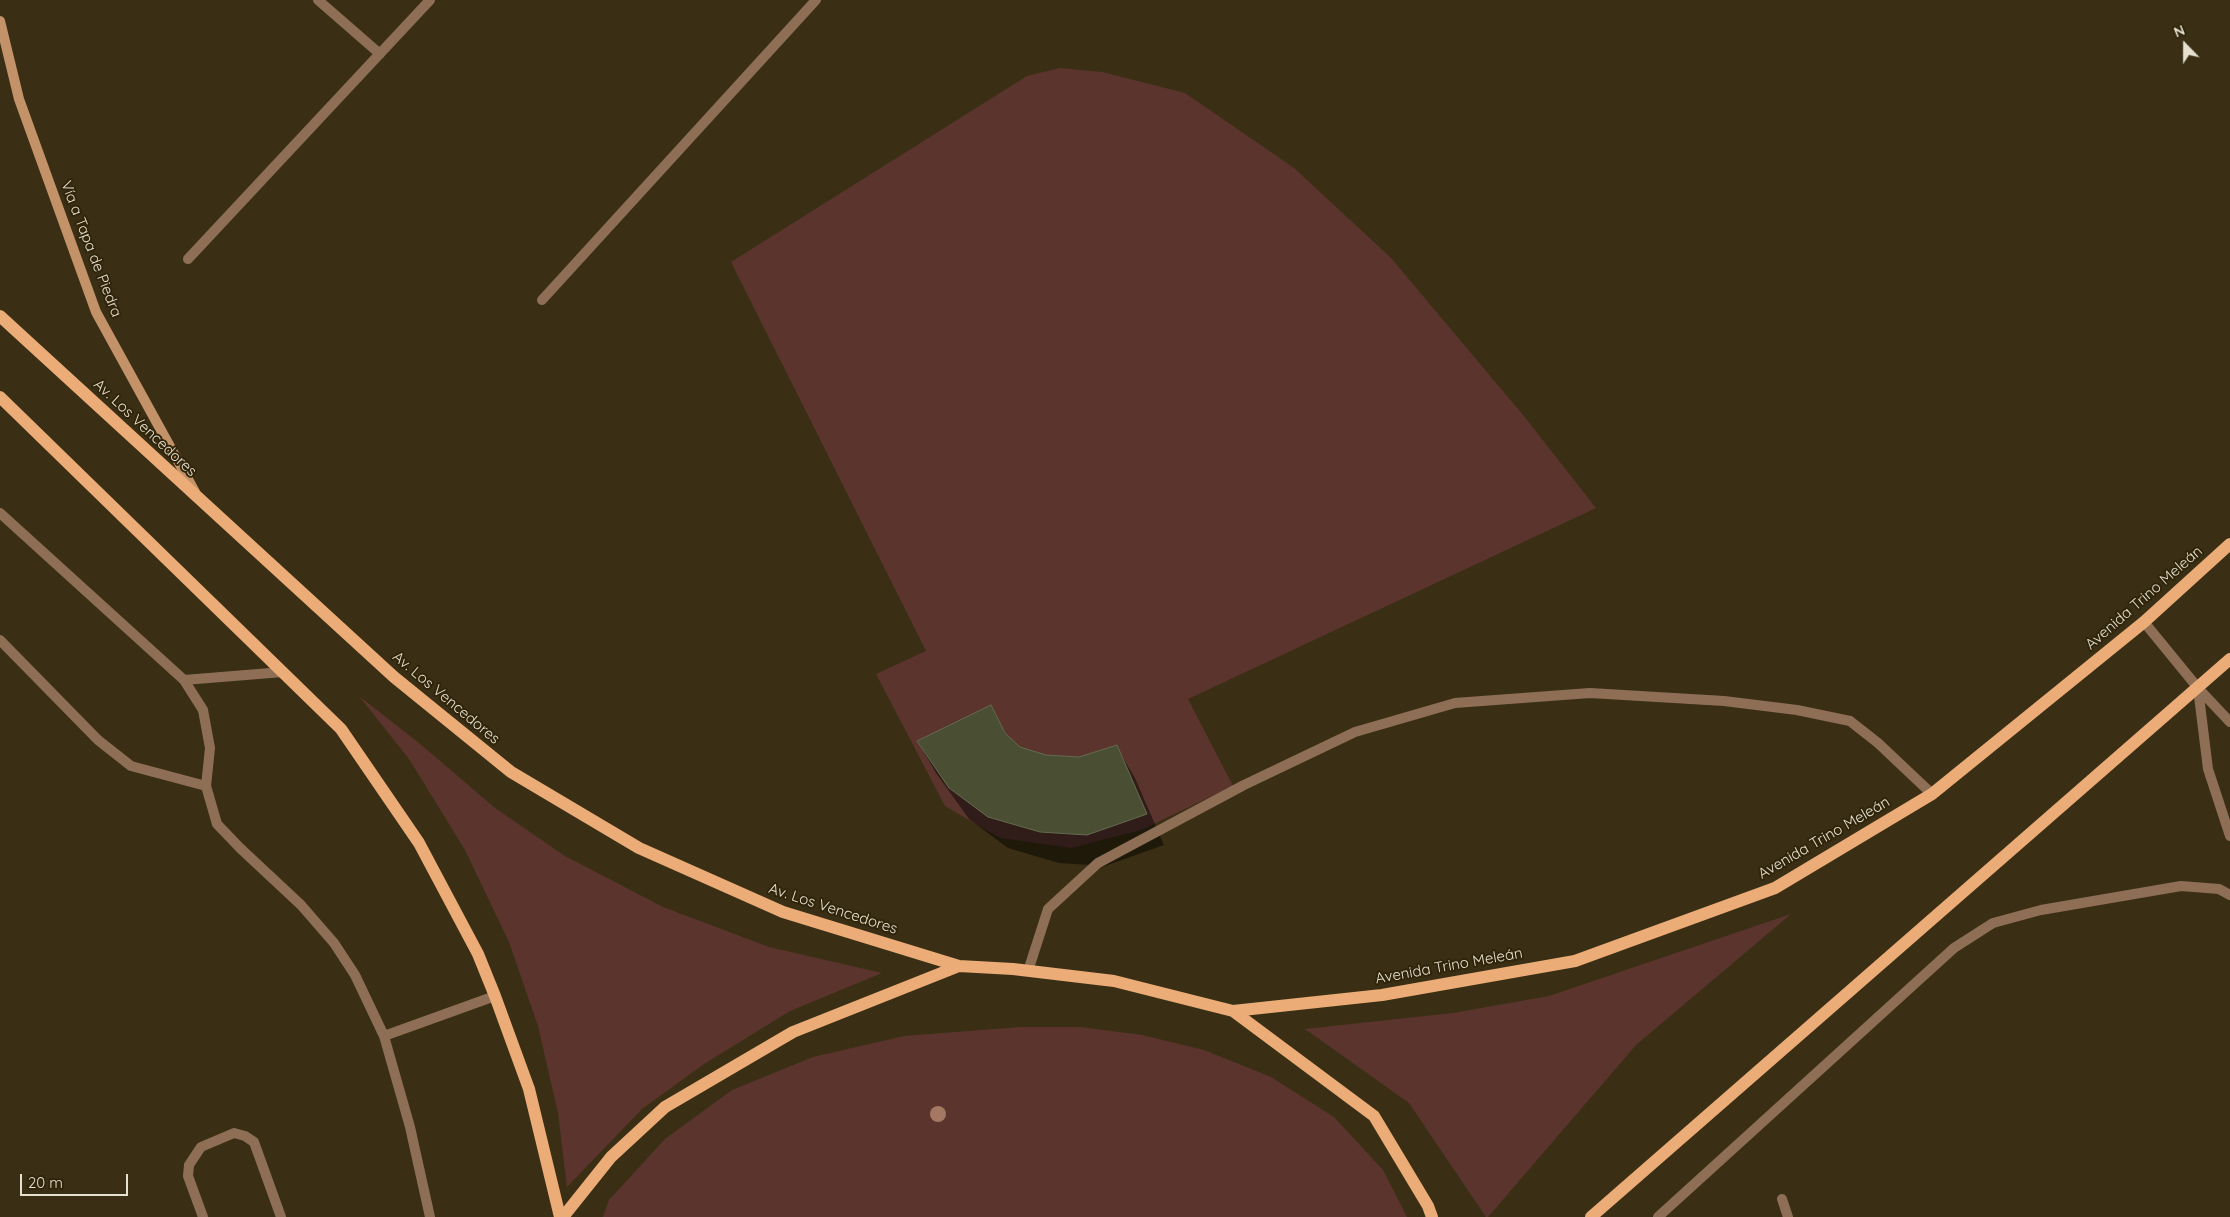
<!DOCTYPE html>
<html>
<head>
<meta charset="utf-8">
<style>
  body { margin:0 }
  #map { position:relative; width:2230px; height:1217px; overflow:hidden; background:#3a2f14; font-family:Quicksand,sans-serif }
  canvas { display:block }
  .north { position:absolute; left:2160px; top:20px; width:50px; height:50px; -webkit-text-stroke:4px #30250a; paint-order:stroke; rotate:338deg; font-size:14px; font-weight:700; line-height:20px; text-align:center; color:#e6e0d0 }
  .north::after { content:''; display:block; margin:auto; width:18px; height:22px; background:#e6e0d0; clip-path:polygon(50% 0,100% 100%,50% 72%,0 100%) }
  .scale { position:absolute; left:20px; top:1174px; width:108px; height:22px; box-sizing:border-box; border:2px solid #e6e0d0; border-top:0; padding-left:6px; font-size:15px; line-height:18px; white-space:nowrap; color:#e6e0d0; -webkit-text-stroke:4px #30250a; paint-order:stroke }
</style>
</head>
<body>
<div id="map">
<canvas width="2230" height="1217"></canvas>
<div class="north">N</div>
<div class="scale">20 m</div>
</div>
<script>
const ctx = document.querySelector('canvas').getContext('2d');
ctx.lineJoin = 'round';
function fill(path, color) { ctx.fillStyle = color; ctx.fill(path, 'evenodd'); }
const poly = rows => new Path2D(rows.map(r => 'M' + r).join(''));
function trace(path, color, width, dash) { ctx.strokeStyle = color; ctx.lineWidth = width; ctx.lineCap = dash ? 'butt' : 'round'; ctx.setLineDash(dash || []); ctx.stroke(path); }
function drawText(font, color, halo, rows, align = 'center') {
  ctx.font = font + ' Quicksand,sans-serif'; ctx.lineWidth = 4; ctx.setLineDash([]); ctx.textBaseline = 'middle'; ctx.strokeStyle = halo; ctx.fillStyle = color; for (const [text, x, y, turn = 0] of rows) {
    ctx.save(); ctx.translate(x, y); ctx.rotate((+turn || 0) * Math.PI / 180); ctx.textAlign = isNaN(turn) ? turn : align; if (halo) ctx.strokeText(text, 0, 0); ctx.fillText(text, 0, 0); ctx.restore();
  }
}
fill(poly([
  [1060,68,1102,72,1185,93,1294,168,1391,258,1523,415,1596,508,1188,699,1233,786,1141,830,1071,848,1000,838,945,806,876,674,926,651,731,262,1027,76],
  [359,696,419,743,495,808,565,856,663,907,769,947,882,973,790,1011,704,1064,642,1109,567,1187,558,1113,538,1026,509,942,465,850,409,759],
  [1791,914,1636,1045,1488,1217,1486,1217,1409,1103,1305,1029,1453,1013,1549,996],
  [1020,1027,1080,1027,1142,1035,1204,1050,1271,1077,1334,1117,1383,1170,1407,1217,603,1217,609,1200,665,1139,732,1090,813,1057,904,1036]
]), '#5b352d');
fill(poly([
  [990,707,1008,737,1019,748,1046,756,1079,758,1116,746,1135,778,1164,845,1105,866,1059,863,1008,848,969,819,936,773,918,742]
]), '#0007');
const building = poly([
  [991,705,1005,733,1020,747,1046,755,1079,757,1117,745,1147,814,1087,835,1040,832,988,817,949,788,917,741,991,705]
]);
fill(building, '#4a4f33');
trace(building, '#656a4d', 1);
trace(poly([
  [0,513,184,680,283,672],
  [2144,622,2198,688,2230,722],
  [0,640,98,740,131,766,206,786],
  [184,680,203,710,210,748,206,786,217,824,240,848,301,905,334,943,355,975,384,1036,410,1127,430,1217],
  [2198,688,2208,769,2230,836],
  [1028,971,1048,909,1098,863,1244,785,1355,732,1455,703,1590,693,1724,701,1797,710,1850,721,1878,743,1932,794],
  [384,1036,495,996],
  [1782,1199,1788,1217],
  [203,1217,188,1176,189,1165,201,1147,234,1133,245,1136,254,1142,281,1217],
  [1658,1217,1954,948,1993,923,2041,910,2181,886,2219,889,2230,895]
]), '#8e6f56', 10);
trace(poly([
  [318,0,380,54],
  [188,259,430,0],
  [542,300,816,0]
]), '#8e6f56', 10);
trace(poly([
  [0,21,19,99,96,312,195,492]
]), '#c39269', 10);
trace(poly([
  [0,316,394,677,511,772,639,848,783,912,959,966],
  [0,397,341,729,419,843,478,954,495,996,529,1089,560,1217],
  [1233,1011,1382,995,1575,961,1775,888,1932,794,2144,622,2230,544],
  [563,1217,611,1157,665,1107,793,1032,959,966,1013,969,1114,981,1233,1011,1374,1116,1428,1206,1432,1217],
  [1591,1217,2230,659]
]), '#ecac77', 12);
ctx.fillStyle = '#a57863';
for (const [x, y] of [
  [938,1114]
]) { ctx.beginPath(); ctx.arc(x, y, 8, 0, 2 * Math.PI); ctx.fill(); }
drawText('15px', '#e6e0d0', '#30250a', [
  ["Vía a Tapa de Piedra",91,249,69],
  ["Av. Los Vencedores",145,428,43],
  ["Avenida Trino Meleán",2144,598,-41],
  ["Av. Los Vencedores",446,698,40],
  ["Avenida Trino Meleán",1824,838,-30],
  ["Av. Los Vencedores",833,909,18],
  ["Avenida Trino Meleán",1449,966,-10]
]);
</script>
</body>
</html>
